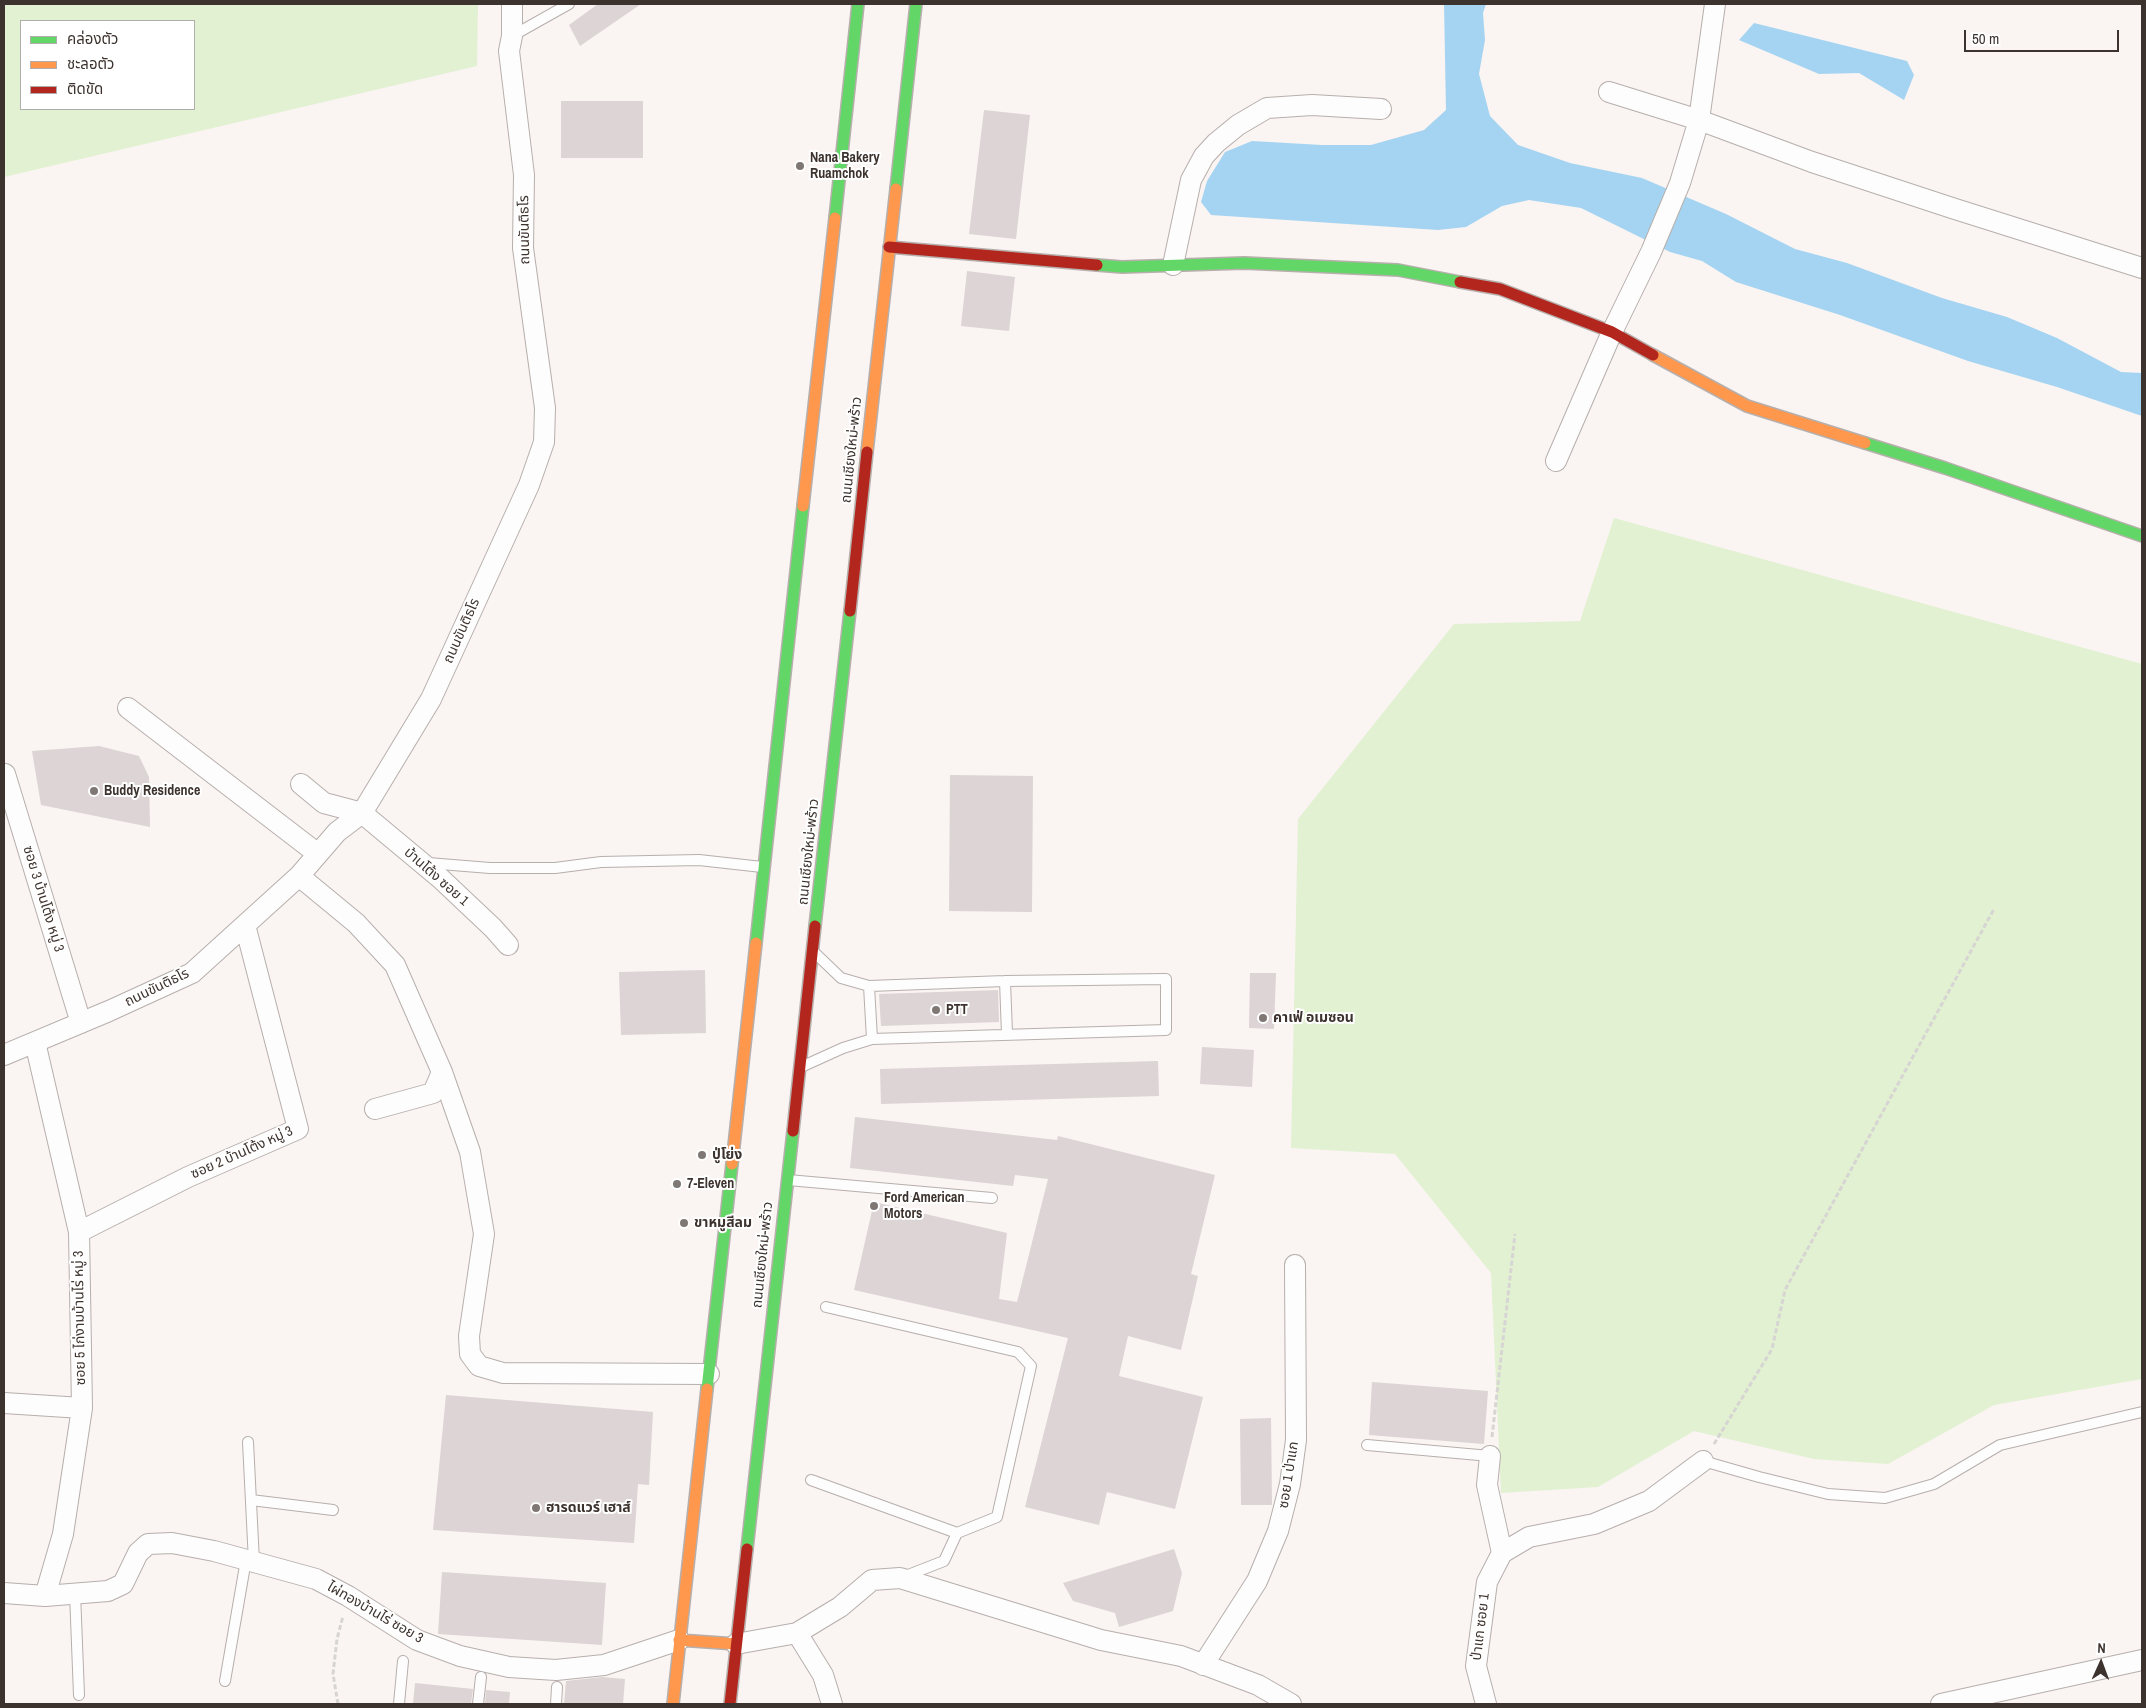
<!DOCTYPE html>
<html>
<head>
<meta charset="utf-8">
<style>
  body { margin:0 }
  #map { position:relative; width:2146px; height:1708px; overflow:hidden; background:#faf4f2; font-family:"Archivo Narrow","Noto Sans Thai",sans-serif }
  canvas { display:block }
  .frame { position:absolute; inset:0; border:5px solid #3d332e; pointer-events:none }
  .legend { position:absolute; left:20px; top:20px; width:175px; height:90px; box-sizing:border-box; background:#fff; border:1px solid #b1adab; margin:0; padding:6px 9px; list-style:none; font-size:15px; color:#3d332e }
  .legend li { display:flex; align-items:center; gap:10px; height:25px }
  .legend b { width:25px; border:1px solid #b1adab }
  .north { position:absolute; left:2076px; top:1638px; width:50px; height:50px; -webkit-text-stroke:4px #fff; paint-order:stroke; rotate:2deg; font-size:14px; font-weight:700; line-height:20px; text-align:center; color:#3d332e }
  .north::after { content:''; display:block; margin:auto; width:18px; height:22px; background:#3d332e; clip-path:polygon(50% 0,100% 100%,50% 72%,0 100%) }
  .scale { position:absolute; left:1964px; top:30px; width:155px; height:22px; box-sizing:border-box; border:2px solid #3d332e; border-top:0; padding-left:6px; font-size:15px; line-height:18px; white-space:nowrap; color:#3d332e; -webkit-text-stroke:4px #fff; paint-order:stroke }
</style>
</head>
<body>
<div id="map">
<canvas width="2146" height="1708"></canvas>
<div class="frame"></div>
<ul class="legend">
<li><b style="height:6px;background:#63d668"></b>คล่องตัว</li>
<li><b style="height:6px;background:#ff974d"></b>ชะลอตัว</li>
<li><b style="height:6px;background:#b3261e"></b>ติดขัด</li>
</ul>
<div class="north">N</div>
<div class="scale">50 m</div>
</div>
<script>
const ctx = document.querySelector('canvas').getContext('2d');
ctx.lineJoin = 'round';
function fill(path, color) { ctx.fillStyle = color; ctx.fill(path, 'evenodd'); }
const poly = rows => new Path2D(rows.map(r => 'M' + r).join(''));
function trace(path, color, width, dash) { ctx.strokeStyle = color; ctx.lineWidth = width; ctx.lineCap = dash ? 'butt' : 'round'; ctx.setLineDash(dash || []); ctx.stroke(path); }
function drawText(font, color, halo, rows, align = 'center') {
  ctx.font = font + ' "Archivo Narrow","Noto Sans Thai",sans-serif'; ctx.lineWidth = 4; ctx.setLineDash([]); ctx.textBaseline = 'middle'; ctx.strokeStyle = halo; ctx.fillStyle = color; for (const [text, x, y, turn = 0] of rows) {
    ctx.save(); ctx.translate(x, y); ctx.rotate((+turn || 0) * Math.PI / 180); ctx.textAlign = isNaN(turn) ? turn : align; if (halo) ctx.strokeText(text, 0, 0); ctx.fillText(text, 0, 0); ctx.restore();
  }
}
fill(poly([
  [4,4,478,4,477,66,4,177],
  [21,21,194,21,194,109,21,109],
  [1614,518,2142,664,2142,1379,1994,1405,1888,1464,1814,1459,1694,1431,1598,1487,1501,1493,1491,1273,1395,1154,1291,1148,1298,819,1454,624,1580,621]
]), '#e2f1d1');
fill(poly([
  [1444,4,1486,4,1483,13,1485,40,1479,74,1490,116,1518,145,1570,163,1642,178,1726,214,1795,249,1847,263,1942,298,2007,317,2057,338,2121,372,2142,373,2142,416,2057,387,1968,361,1840,315,1736,282,1702,261,1670,252,1581,208,1529,200,1502,206,1466,227,1438,230,1211,215,1201,202,1207,181,1225,152,1252,141,1322,145,1371,145,1424,130,1446,110],
  [1754,23,1907,61,1914,75,1904,100,1859,73,1819,74,1739,40]
]), '#a5d4f2');
fill(poly([
  [598,4,641,4,580,46,569,25],
  [561,101,643,101,643,158,561,158],
  [984,110,1030,115,1016,239,969,234],
  [967,271,1015,277,1009,331,961,326],
  [99,746,139,756,149,777,150,827,41,805,32,751],
  [950,775,1033,776,1032,912,949,911],
  [705,970,706,1033,621,1035,619,972],
  [1250,973,1276,973,1274,1029,1249,1028],
  [998,990,999,1022,881,1026,879,994],
  [1202,1047,1254,1050,1252,1087,1200,1084],
  [1158,1061,1159,1096,881,1104,880,1069],
  [855,1117,1057,1140,1058,1136,1215,1175,1191,1274,1198,1276,1181,1350,1128,1336,1119,1376,1203,1397,1175,1509,1107,1492,1099,1525,1025,1507,1068,1338,854,1290,874,1202,1007,1233,999,1299,1017,1302,1048,1179,1015,1175,1013,1186,850,1168],
  [1372,1382,1488,1391,1484,1444,1369,1435],
  [446,1395,653,1412,649,1485,638,1484,634,1543,433,1530],
  [1271,1418,1272,1505,1241,1505,1240,1419],
  [1174,1549,1182,1573,1173,1611,1119,1627,1115,1613,1073,1601,1063,1583],
  [442,1572,606,1583,602,1645,438,1634],
  [602,1677,625,1679,623,1704,564,1704,566,1681],
  [415,1683,473,1689,471,1704,413,1704],
  [486,1690,510,1692,509,1704,485,1704]
]), '#dcd4d5');
const lane = poly([
  [512,36,569,4],
  [428,863,490,868,555,868,601,862,699,860,762,867],
  [1005,981,1007,1034],
  [869,986,872,1039],
  [801,1067,843,1048,872,1039,1166,1030,1166,979,1005,981,869,986,841,978,816,954],
  [788,1180,992,1198],
  [826,1307,1018,1352,1031,1366,997,1517,957,1533,944,1561,903,1577],
  [248,1442,254,1562],
  [1367,1445,1490,1456],
  [1703,1461,1759,1477,1828,1494,1885,1498,1934,1484,2000,1445,2142,1412],
  [811,1480,957,1533],
  [251,1500,333,1510],
  [75,1593,79,1695],
  [225,1681,246,1560],
  [399,1704,403,1661],
  [478,1704,481,1677],
  [556,1704,557,1687]
]);
const street = poly([
  [1609,92,1699,120,1812,162,1952,208,2142,268],
  [1173,265,1191,180,1204,156,1216,143,1238,125,1267,108,1312,105,1381,109],
  [1556,461,1612,332,1651,252,1680,183,1699,120,1715,4],
  [128,708,318,854],
  [5,774,81,1023],
  [301,784,324,803,362,813,440,878,493,928,508,945],
  [299,876,356,923,395,965,442,1072,433,1093,375,1109],
  [35,1042,79,1232,82,1408,63,1534,45,1596],
  [4,1055,109,1011,192,973,299,876,337,832,362,813,431,699,529,485,544,442,545,408,523,248,524,175,509,51,512,36,512,4],
  [442,1072,470,1152,484,1234,469,1336,470,1354,479,1366,503,1373,709,1374],
  [79,1232,188,1177,298,1129,245,925],
  [4,1403,82,1408],
  [1490,1456,1487,1485,1502,1553],
  [4,1593,45,1596,108,1591,123,1584,138,1553,148,1544,172,1543,214,1551,316,1579,348,1596,417,1640,460,1656,509,1667,556,1670,604,1665,679,1640],
  [797,1633,823,1675,832,1704],
  [736,1644,797,1633,840,1607,872,1580,900,1578,1101,1640,1181,1656,1258,1685,1291,1704],
  [1203,1665,1257,1581,1278,1531,1290,1484,1296,1440,1295,1265],
  [1486,1704,1476,1666,1487,1582,1502,1553,1529,1537,1594,1524,1649,1501,1703,1461],
  [1941,1704,2142,1660]
]);
const fast = poly([
  [896,189,916,4],
  [835,218,858,4],
  [1097,265,1122,267,1244,263,1398,270,1460,282],
  [1865,443,1945,468,2142,536],
  [815,926,850,611],
  [756,943,803,506],
  [707,1389,732,1164],
  [747,1549,793,1131]
]);
const slow = poly([
  [1653,355,1747,406,1865,443],
  [867,452,896,189],
  [803,506,835,218],
  [732,1164,756,943],
  [679,1640,736,1644],
  [673,1704,707,1389]
]);
const jam = poly([
  [889,247,1097,265],
  [1460,282,1500,289,1612,332,1653,355],
  [850,611,867,452],
  [793,1131,815,926],
  [730,1704,747,1549]
]);
trace(lane, '#b6afac', 12);
trace(street, '#b6afac', 22);
trace(fast, '#b6afac', 14);
trace(slow, '#b6afac', 14);
trace(jam, '#b6afac', 14);
trace(poly([
  [1492,1437,1515,1234],
  [1714,1444,1772,1349,1785,1290,1994,909],
  [338,1704,333,1674,337,1639,343,1616]
]), '#d7d5d3', 3, [5, 2.5]);
trace(lane, '#fefdfd', 10);
trace(street, '#fefdfd', 20);
trace(fast, '#63d668', 11);
trace(slow, '#ff974d', 11);
trace(jam, '#b3261e', 11);
for (const [x, y, r, color] of [
  [800,166,5,"#7f7773"],
  [94,791,5,"#7f7773"],
  [936,1010,5,"#7f7773"],
  [1263,1018,5,"#7f7773"],
  [702,1155,5,"#7f7773"],
  [677,1184,5,"#7f7773"],
  [874,1206,5,"#7f7773"],
  [684,1223,5,"#7f7773"],
  [536,1508,5,"#7f7773"]
]) { const dot = new Path2D(); dot.arc(x, y, r, 0, 2 * Math.PI); ctx.fillStyle = color; ctx.fill(dot); trace(dot, '#fff', 2); }
drawText('bold 14px', '#3d332e', '#fff', [
  ["Nana Bakery",810,158],
  ["Ruamchok",810,174],
  ["Buddy Residence",104,791],
  ["PTT",946,1010],
  ["คาเฟ่ อเมซอน",1273,1018],
  ["ปู่โย่ง",712,1155],
  ["7-Eleven",687,1184],
  ["Ford American",884,1198],
  ["Motors",884,1214],
  ["ขาหมูสีลม",694,1223],
  ["ฮารดแวร์ เฮาส์",546,1508]
], 'left');
drawText('14px', '#3d332e', '#fff', [
  ["ถนนขันติธโร",525,230,-91],
  ["ถนนเชียงใหม่-พร้าว",852,450,-84],
  ["ถนนขันติธโร",462,631,-66],
  ["ถนนเชียงใหม่-พร้าว",809,852,-84],
  ["บ้านโต้ง ซอย 1",436,877,41],
  ["ซอย 3 บ้านโต้ง หมู่ 3",43,899,73],
  ["ถนนขันติธโร",157,988,-26],
  ["ซอย 2 บ้านโต้ง หมู่ 3",242,1153,-24],
  ["ถนนเชียงใหม่-พร้าว",763,1255,-84],
  ["ซอย 5 ไก่งามบ้านไร่ หมู่ 3",80,1318,-91],
  ["ซอย 1 ป่าแก",1289,1475,-81],
  ["ไผ่ทองบ้านไร่ ซอย 3",375,1613,30],
  ["ป่าแก ซอย 1",1481,1627,-83]
]);
</script>
</body>
</html>
